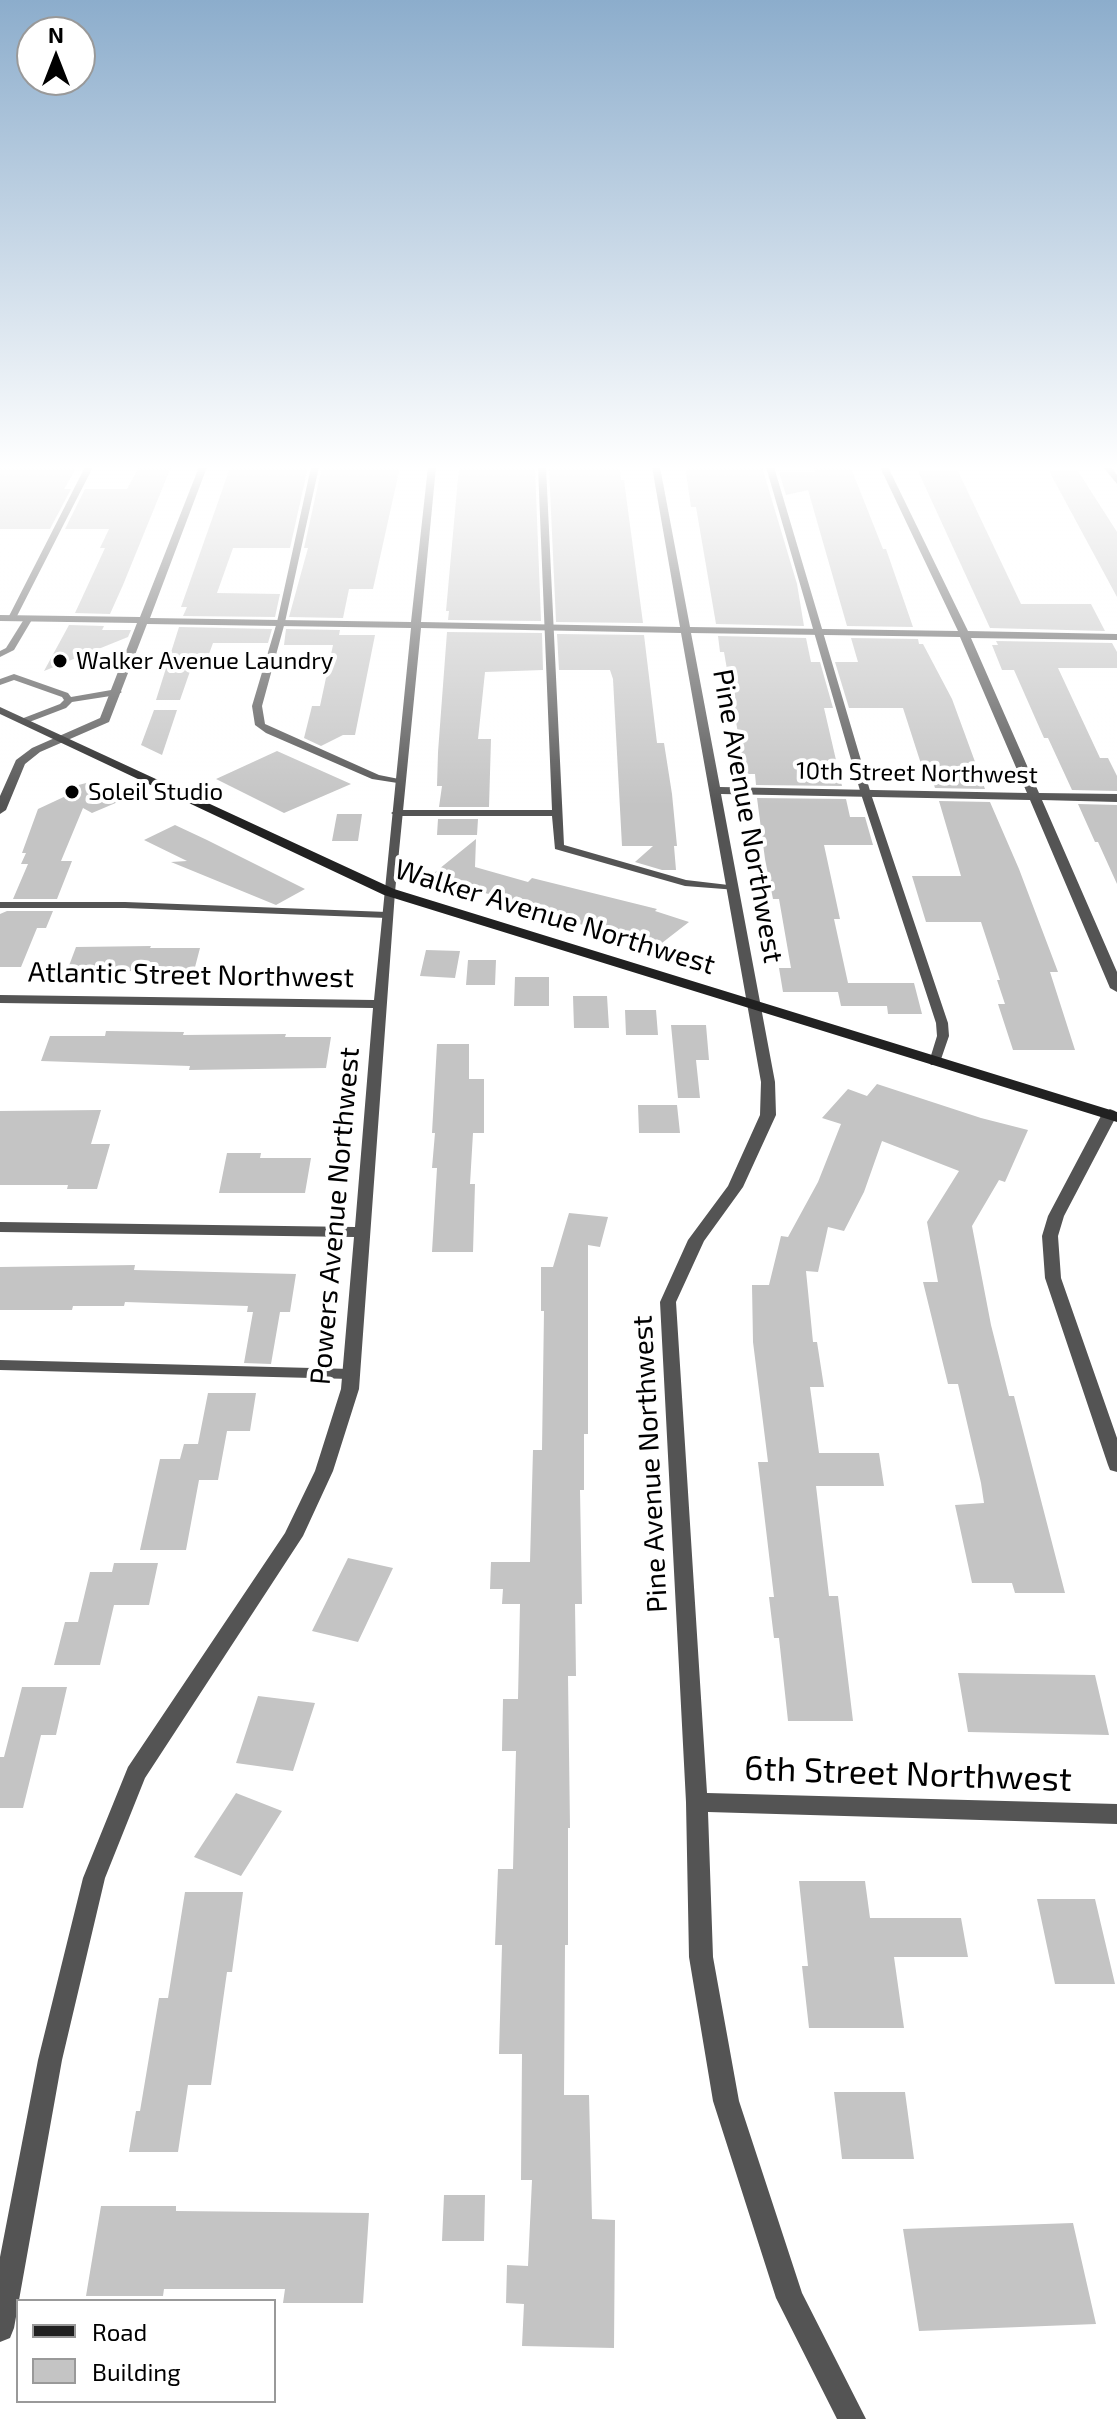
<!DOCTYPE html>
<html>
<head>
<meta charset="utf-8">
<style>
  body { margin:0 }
  #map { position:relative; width:1117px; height:2419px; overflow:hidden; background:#fff; font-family:"Exo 2",sans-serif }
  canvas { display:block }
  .legend { position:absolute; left:16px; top:2299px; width:260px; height:104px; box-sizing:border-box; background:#fff; border:2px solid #999; margin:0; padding:10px 14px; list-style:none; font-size:24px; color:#000 }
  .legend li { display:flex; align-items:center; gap:16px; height:40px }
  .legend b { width:40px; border:2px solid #999 }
  .north { position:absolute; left:16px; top:16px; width:80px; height:80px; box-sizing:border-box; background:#fff; border:2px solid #999; border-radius:50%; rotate:0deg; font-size:22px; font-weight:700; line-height:32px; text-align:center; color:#000 }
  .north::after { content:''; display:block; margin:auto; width:28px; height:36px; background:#000; clip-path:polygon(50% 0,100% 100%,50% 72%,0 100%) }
</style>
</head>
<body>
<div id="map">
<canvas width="1117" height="2419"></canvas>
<ul class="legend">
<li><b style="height:10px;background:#212121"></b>Road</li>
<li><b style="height:22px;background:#c4c4c4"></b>Building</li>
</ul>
<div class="north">N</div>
</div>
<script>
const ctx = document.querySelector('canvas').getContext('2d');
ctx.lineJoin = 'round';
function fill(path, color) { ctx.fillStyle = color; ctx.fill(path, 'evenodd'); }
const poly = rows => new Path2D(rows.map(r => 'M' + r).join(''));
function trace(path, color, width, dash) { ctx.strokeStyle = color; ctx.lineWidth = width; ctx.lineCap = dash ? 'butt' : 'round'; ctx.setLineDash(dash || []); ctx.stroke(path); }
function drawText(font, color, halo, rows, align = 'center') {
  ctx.font = font + ' "Exo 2",sans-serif'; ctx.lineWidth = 8; ctx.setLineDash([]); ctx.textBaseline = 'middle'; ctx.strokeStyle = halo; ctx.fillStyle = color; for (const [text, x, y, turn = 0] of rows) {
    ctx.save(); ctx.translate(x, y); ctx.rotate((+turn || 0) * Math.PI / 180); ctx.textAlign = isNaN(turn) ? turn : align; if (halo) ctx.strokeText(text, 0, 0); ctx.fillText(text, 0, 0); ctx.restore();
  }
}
fill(poly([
  [0,467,77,467,64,489,71,489,50,529,0,529],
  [139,467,171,467,123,585,110,614,75,613,105,548,100,548,109,529,65,529,85,489,127,489],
  [257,467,308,467,290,548,233,548,217,593,280,594,275,617,183,616,187,607,181,607,230,468],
  [322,467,400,467,373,589,349,589,343,618,289,617,308,548,304,548],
  [459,467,535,467,541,621,448,620,449,611,446,611],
  [549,467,620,467,621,480,624,480,643,623,556,622],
  [685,467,762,467,797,584,804,626,716,624,696,507,691,507],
  [814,468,851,468,883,549,886,549,913,627,847,626,808,490,786,495,779,472,815,472],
  [918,471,958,471,1021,604,1091,604,1105,631,990,628],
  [1049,471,1078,471,1117,532,1117,597],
  [69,625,104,626,102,630,131,630,128,637,44,671],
  [179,627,272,629,268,643,213,643,209,654,196,654,180,700,156,700],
  [286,629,340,630,339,635,375,635,355,735,343,735,321,746,304,738,312,706,320,706,333,645,284,645],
  [447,632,542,633,543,670,485,672,478,739,491,739,489,807,439,807,442,786,437,786,438,752],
  [557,634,644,635,657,743,664,743,672,794,677,846,674,846,676,870,662,870,635,862,653,846,622,846,613,679,610,670,559,670],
  [718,636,806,638,811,662,820,662,833,708,824,708,842,786,756,785,755,774,745,774,724,652,720,652],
  [851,638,918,639,919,644,923,644,952,699,985,789,935,788,928,767,922,767,903,708,849,708,835,662,858,662],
  [996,641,1112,643,1117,652,1117,668,1058,668,1100,758,1108,758,1117,776,1117,791,1072,790,1048,738,1044,738,1014,670,1002,670,992,645,998,645],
  [154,710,177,710,162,755,141,745],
  [277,751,351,784,284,813,216,779],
  [90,782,125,799,92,813,83,808,61,861,72,861,57,899,13,899,28,864,21,864,26,853,22,853,38,809,68,795,63,789],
  [757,798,846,799,850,817,865,817,873,845,824,845,840,919,834,919,848,983,914,983,922,1014,888,1014,887,1006,841,1006,838,992,783,992,779,968,791,968,779,899,773,899,765,859],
  [939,801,990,802,1019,869,1058,972,1050,972,1075,1050,1013,1050,998,1004,1005,1004,997,980,1000,980,981,922,926,922,912,876,961,876],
  [1078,804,1117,805,1117,884,1098,842,1095,842],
  [337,814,362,814,358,841,332,841],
  [438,819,478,819,477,835,437,835],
  [175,825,207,840,305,889,276,905,171,862,187,861,144,840],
  [476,839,475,867,528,882,532,878,657,909,655,911,689,922,658,946,591,923,587,926,532,911,538,907,466,888,461,893,423,882],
  [7,911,53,911,46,928,37,928,21,967,0,967,0,914],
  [151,946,150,948,200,948,194,971,67,971,76,947],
  [426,950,460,951,455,978,420,976],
  [468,960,496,960,495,985,466,985],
  [515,977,549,977,549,1006,514,1006],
  [573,996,607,996,609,1028,574,1028],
  [625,1010,656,1010,658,1035,626,1035],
  [671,1025,706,1025,709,1060,696,1060,700,1098,678,1098],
  [106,1031,184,1032,183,1035,286,1034,285,1037,331,1037,326,1068,189,1070,190,1066,41,1061,50,1036,105,1036],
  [437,1044,469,1044,469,1079,484,1079,484,1133,473,1133,470,1184,475,1184,473,1252,432,1252,437,1168,432,1168,435,1133,432,1133],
  [877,1084,981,1118,1028,1130,1005,1182,999,1180,972,1226,991,1325,1009,1396,1014,1396,1065,1593,1015,1593,1012,1583,972,1583,955,1505,984,1503,981,1483,958,1384,948,1384,923,1282,938,1282,927,1222,959,1171,882,1141,864,1192,844,1231,828,1227,818,1272,806,1271,813,1342,817,1342,824,1387,810,1387,819,1453,879,1453,884,1486,816,1486,829,1596,838,1596,853,1721,788,1721,779,1638,774,1638,769,1597,774,1597,758,1462,768,1462,753,1342,752,1285,769,1285,781,1236,788,1237,818,1182,841,1124,822,1118,848,1089,867,1096],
  [638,1105,677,1105,680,1133,639,1133],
  [101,1110,91,1144,110,1144,97,1189,67,1189,68,1185,0,1185,0,1111],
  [227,1153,261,1153,260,1158,311,1158,305,1193,219,1193],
  [569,1213,608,1217,600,1247,588,1245,588,1434,584,1434,584,1490,580,1490,582,1604,575,1604,576,1676,568,1676,570,1828,568,1828,568,1945,565,1945,564,2095,589,2095,592,2219,615,2220,614,2348,522,2346,524,2304,506,2303,507,2265,528,2266,532,2180,521,2180,522,2054,499,2054,502,1945,495,1945,498,1869,513,1869,516,1751,502,1751,503,1699,518,1699,520,1604,502,1604,503,1589,490,1589,491,1562,530,1562,533,1450,542,1450,544,1311,541,1311,541,1267,553,1267],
  [135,1265,134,1270,296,1274,290,1312,280,1312,271,1364,244,1363,253,1312,247,1312,248,1306,125,1302,124,1306,73,1306,72,1310,0,1310,0,1267],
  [208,1393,256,1393,250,1431,227,1431,218,1480,199,1480,186,1550,140,1550,160,1459,180,1459,184,1444,198,1444],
  [348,1558,393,1568,358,1642,312,1631],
  [114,1563,158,1563,149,1605,114,1605,100,1665,54,1665,65,1622,78,1622,90,1572,112,1572],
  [958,1673,1095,1675,1109,1735,968,1732],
  [22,1687,67,1687,56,1735,41,1735,23,1808,0,1808,0,1757,4,1757],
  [258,1696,315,1703,293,1771,236,1763],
  [236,1793,282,1811,241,1876,194,1857],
  [799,1881,865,1881,870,1918,961,1918,968,1957,894,1957,904,2028,809,2028,802,1966,808,1966],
  [185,1892,243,1892,232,1972,227,1972,211,2085,188,2085,178,2152,129,2152,136,2111,140,2111,159,1998,168,1998],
  [1037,1899,1095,1899,1115,1984,1055,1984],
  [834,2092,905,2092,914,2159,842,2159],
  [444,2195,485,2195,484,2241,442,2241],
  [101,2206,176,2206,176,2211,369,2213,363,2303,283,2303,285,2289,164,2289,163,2296,86,2296],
  [1073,2223,1096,2324,919,2331,903,2229]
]), '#c4c4c4');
fill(poly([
  [85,467,93,467,16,618,9,620,8,618,85,467],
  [311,467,319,467,285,622,262,706,265,724,379,775,404,780,404,784,372,779,266,733,255,725,252,706,277,622,311,467],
  [538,467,546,467,564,845,686,880,737,886,737,890,685,886,555,849,552,816,396,816,391,813,396,810,552,810,538,467],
  [766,467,774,467,871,794,948,1023,949,1036,939,1065,931,1065,929,1062,937,1036,936,1023,861,794,766,467],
  [26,616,33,618,14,650,0,657,0,651,6,648,26,616],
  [14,674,68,693,71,697,117,689,122,692,117,695,72,702,66,708,24,724,21,723,21,719,60,704,64,700,62,697,14,680,0,685,0,679,14,674],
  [0,902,125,902,387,912,393,915,387,918,125,908,0,908,0,902],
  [0,1360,351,1369,356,1370,359,1374,356,1378,351,1379,0,1370,0,1360]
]), '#545454');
fill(poly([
  [199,467,207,467,150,618,411,622,428,467,436,467,421,622,680,627,652,467,660,467,690,627,958,631,880,467,888,467,968,631,1117,634,1117,640,971,638,1039,793,1117,794,1117,802,1042,800,1117,972,1117,992,1110,988,1030,800,721,794,775,1082,776,1115,743,1187,704,1241,676,1302,707,1793,1117,1804,1117,1824,708,1812,713,1957,739,2101,802,2293,866,2419,837,2419,776,2298,713,2101,689,1957,686,1802,660,1302,688,1240,728,1186,760,1115,761,1082,681,633,421,628,395,892,359,1389,333,1471,303,1536,145,1778,105,1878,62,2060,14,2328,10,2338,0,2342,0,2257,38,2060,83,1878,128,1767,285,1533,315,1471,341,1389,354,1237,0,1232,0,1222,355,1227,373,1008,0,1003,0,995,374,1000,411,628,147,624,109,722,40,752,25,764,6,810,0,814,0,796,16,760,32,748,100,718,137,623,0,621,0,615,140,617,199,467],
  [691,633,960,637,1027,793,720,787,691,633],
  [1103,467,1111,467,1117,475,1117,484,1103,467],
  [1110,1109,1115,1111,1117,1115,1064,1216,1058,1236,1061,1278,1117,1438,1117,1472,1110,1470,1108,1465,1045,1278,1042,1236,1048,1216,1102,1114,1110,1109]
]), '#545454');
fill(poly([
  [0,707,394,889,1117,1112,1117,1122,384,895,0,714,0,707]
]), '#212121');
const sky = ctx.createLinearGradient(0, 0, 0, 806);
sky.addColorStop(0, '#8cadcc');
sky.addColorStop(0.58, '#fff');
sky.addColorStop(1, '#ffffff00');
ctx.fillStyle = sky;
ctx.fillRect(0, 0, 1117, 806);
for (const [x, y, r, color] of [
  [60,661,8,"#000"],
  [72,792,8,"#000"]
]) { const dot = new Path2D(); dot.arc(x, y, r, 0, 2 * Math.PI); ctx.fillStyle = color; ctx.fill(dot); trace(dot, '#fff', 3); }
drawText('24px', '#000', '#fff', [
  ["Walker Avenue Laundry",76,661],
  ["Soleil Studio",88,792]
], 'left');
drawText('24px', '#000', '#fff', [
  ["10th Street Northwest",917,773,1]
]);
drawText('28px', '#000', '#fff', [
  ["Pine Avenue Northwest",748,816,80],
  ["Walker Avenue Northwest",555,917,17],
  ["Atlantic Street Northwest",191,975,1],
  ["Powers Avenue Northwest",335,1216,-85],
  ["Pine Avenue Northwest",650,1464,-93]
]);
drawText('34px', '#000', '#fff', [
  ["6th Street Northwest",908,1774,2]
]);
</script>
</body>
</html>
